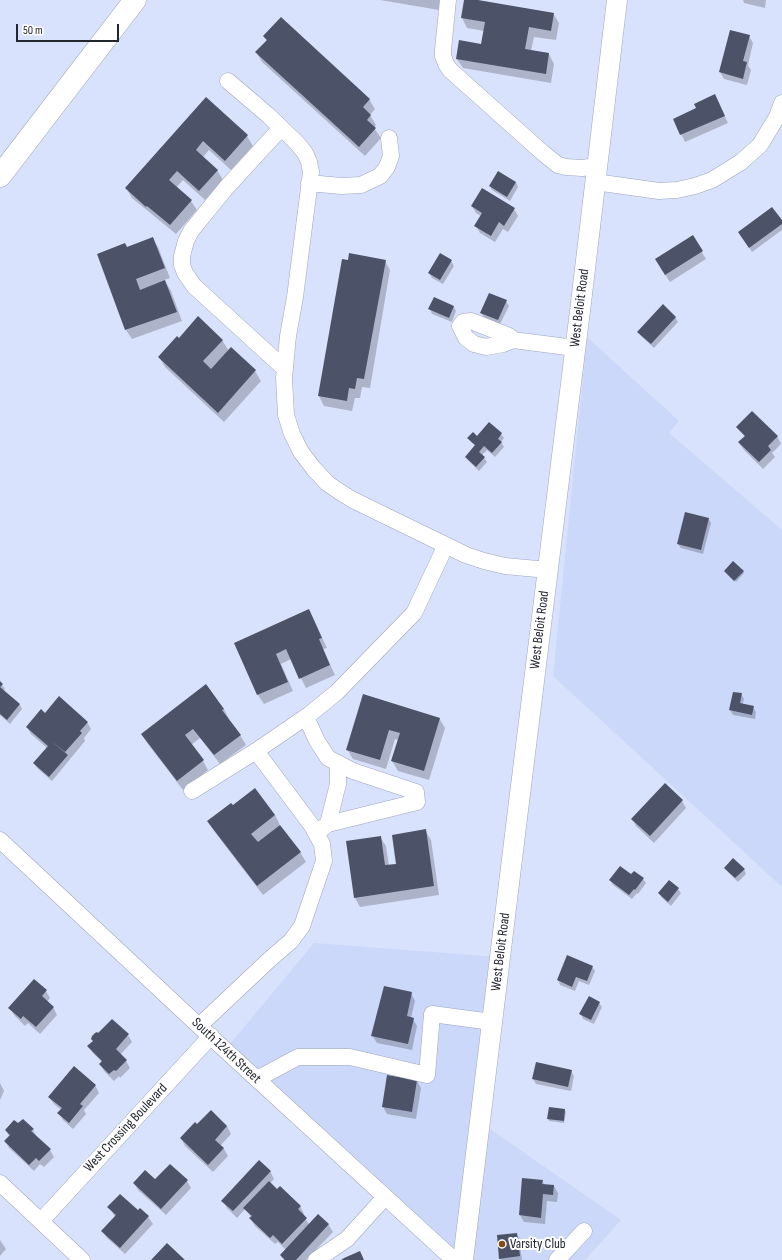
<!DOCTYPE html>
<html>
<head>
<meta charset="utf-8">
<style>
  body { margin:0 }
  #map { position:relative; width:782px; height:1260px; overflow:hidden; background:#d9e2fc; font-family:"Sofia Sans Condensed",sans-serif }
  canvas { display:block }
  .scale { position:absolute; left:16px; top:24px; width:103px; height:18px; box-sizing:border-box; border:2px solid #22262f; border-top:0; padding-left:5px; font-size:12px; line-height:14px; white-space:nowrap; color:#22262f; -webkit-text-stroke:3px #fff; paint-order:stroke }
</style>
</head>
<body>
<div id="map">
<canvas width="782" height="1260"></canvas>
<div class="scale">50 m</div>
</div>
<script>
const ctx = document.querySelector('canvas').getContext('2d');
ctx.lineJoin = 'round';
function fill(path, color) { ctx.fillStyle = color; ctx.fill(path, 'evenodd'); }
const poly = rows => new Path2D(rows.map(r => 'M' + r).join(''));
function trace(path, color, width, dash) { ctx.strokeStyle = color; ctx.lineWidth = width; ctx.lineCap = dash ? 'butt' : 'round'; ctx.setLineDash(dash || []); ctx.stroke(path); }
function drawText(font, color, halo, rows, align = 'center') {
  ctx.font = font + ' "Sofia Sans Condensed",sans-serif'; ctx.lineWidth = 4; ctx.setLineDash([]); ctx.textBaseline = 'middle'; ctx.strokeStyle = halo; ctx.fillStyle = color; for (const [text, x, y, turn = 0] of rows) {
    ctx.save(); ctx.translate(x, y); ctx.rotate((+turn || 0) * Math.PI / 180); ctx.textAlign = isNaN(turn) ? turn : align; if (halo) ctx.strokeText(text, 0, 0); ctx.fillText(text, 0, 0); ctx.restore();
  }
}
fill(poly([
  [587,337,679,421,669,433,782,530,782,887,553,676],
  [314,943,500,957,480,1122,621,1220,585,1260,454,1260,225,1050]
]), '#ccd8f9');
fill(poly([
  [380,0,447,0,445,11],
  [465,0,472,0,553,13,559,23,556,40,534,37,531,51,549,54,554,64,551,83,463,68,457,59,482,45,484,31,467,28,462,18],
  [743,0,766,0,765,8,744,3],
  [749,36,753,43,748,65,751,70,747,85,724,79,720,72],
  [264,37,369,99,375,109,370,115,376,125,374,128,381,138,365,156,262,62,256,52,267,41],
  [715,96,728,123,685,142,674,119,697,109],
  [206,99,247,136,253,146,231,170,209,150,203,157,217,170,223,180,205,200,183,180,176,188,191,201,197,210,176,234,132,198,126,188],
  [516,182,518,187,510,201,492,190,490,186],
  [472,206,514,209,518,216,508,232,503,229,495,242,480,233,476,226,481,216,476,213],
  [782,222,782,230,752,252,739,233],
  [692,236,706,259,670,282,660,267],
  [152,238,158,247,170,278,164,280,171,291,182,321,132,339,126,330,98,254,127,248],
  [385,261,390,270,370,388,362,387,360,398,355,398,352,411,324,406,319,396],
  [451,261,454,266,443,284,432,278,429,273],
  [435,298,454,307,456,311,452,322,432,314,430,309],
  [506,301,509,306,500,324,484,317,481,313],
  [675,317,678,322,654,348,641,336,638,332],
  [179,339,222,340,229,351,231,349,255,371,261,381,224,422,165,367,159,357],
  [738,427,777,436,781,444,772,453,775,457,763,469,744,450,739,443,745,437],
  [501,434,504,438,501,442,504,447,495,457,487,450,482,455,487,462,479,471,469,461,466,457,476,446,471,442,468,438],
  [708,518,711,523,703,554,681,548,678,544],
  [725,571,743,571,744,573,736,582],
  [309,611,314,620,327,648,323,649,335,675,306,688,291,659,281,664,293,691,264,704,258,695,235,643],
  [0,682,5,689,3,691,20,705,22,709,10,724,0,715],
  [206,686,224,709,229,719,228,720,240,735,246,745,220,764,200,738,191,745,203,761,208,770,183,790,148,744,142,735],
  [741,694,744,699,742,705,753,707,756,712,755,719,733,715,730,710],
  [364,695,439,718,445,728,429,780,398,771,392,761,398,740,395,739,386,769,353,759,347,749],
  [45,714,87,722,91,729,84,738,85,741,52,781,37,768,34,763,47,748,31,734,27,727],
  [255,789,275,815,280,825,279,825,300,852,306,862,263,895,214,831,208,822,232,807],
  [682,801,686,808,654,843,636,826,632,819],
  [425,830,431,840,439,895,360,907,355,898,380,837,386,846,389,866,397,865],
  [725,868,744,869,746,874,738,882,728,872],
  [632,876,643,879,646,883,638,894,637,893,632,899,613,885,610,880],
  [669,881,678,889,681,893,671,906,662,898,659,893],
  [592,967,595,971,589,985,579,981,575,991,560,985,558,980],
  [46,991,50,998,47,1002,53,1007,57,1015,40,1034,28,1023,25,1026,14,1015,10,1008],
  [411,993,415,1001,411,1018,413,1019,417,1026,412,1050,377,1043,372,1035],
  [599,1003,602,1007,594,1024,583,1019,581,1014],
  [128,1035,132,1042,120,1055,126,1061,130,1068,120,1078,119,1076,114,1081,104,1071,100,1064,102,1062,93,1053,89,1046],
  [571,1071,574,1076,571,1091,536,1084,533,1079],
  [417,1081,421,1088,416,1119,387,1114,383,1107],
  [0,1083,4,1091,0,1100],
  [95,1085,99,1093,84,1110,86,1114,73,1129,63,1120,59,1113,61,1110,54,1104,49,1097],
  [565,1110,566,1112,564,1123,549,1121,548,1119],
  [211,1112,227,1126,231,1134,220,1146,224,1149,228,1156,213,1172,185,1146,181,1138,197,1126],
  [18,1125,33,1130,37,1137,50,1150,54,1157,44,1167,40,1164,34,1171,9,1148,5,1141,9,1136,6,1130],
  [170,1165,187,1181,191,1188,166,1215,138,1190,134,1183,155,1181],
  [270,1171,274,1179,270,1183,277,1190,300,1206,304,1214,303,1215,309,1224,328,1224,333,1232,306,1260,284,1260,281,1255,286,1250,278,1242,275,1244,255,1226,250,1218,251,1217,245,1209,237,1218,227,1208,223,1201],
  [523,1179,542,1181,545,1185,554,1186,558,1193,557,1202,547,1201,545,1224,524,1222,520,1215],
  [109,1207,138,1212,140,1209,148,1217,153,1224,125,1254,107,1238,102,1231,115,1217],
  [516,1234,519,1238,522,1260,501,1260,500,1258],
  [0,1240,6,1249,0,1256]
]), '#0003');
fill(poly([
  [464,0,478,0,554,13,551,31,529,27,525,49,549,53,546,74,456,59,459,40,481,44,485,22,461,18],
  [281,17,370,99,363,107,371,115,367,120,376,128,359,147,255,52,267,40,263,36],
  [730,30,750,35,743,61,747,62,743,79,719,72],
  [715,94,725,116,680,135,673,119,696,108,694,104],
  [206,97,248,135,225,161,203,141,196,150,218,170,199,191,177,171,169,180,192,200,170,225,147,206,146,207,125,188],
  [498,171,516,182,507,197,489,186],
  [482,188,515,208,504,226,499,222,491,236,474,226,482,213,471,206],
  [772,207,782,220,782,224,749,248,738,232],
  [693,235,703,251,665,275,655,259],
  [153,237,165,268,136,279,140,290,165,280,177,312,125,330,97,254,125,243,127,247],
  [349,253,386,260,364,379,357,378,355,389,349,388,347,401,318,396,342,259,348,260],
  [440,253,452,260,440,280,428,273],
  [489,293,507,300,498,320,480,313],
  [434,297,454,306,449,318,428,309],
  [663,304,676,317,651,344,637,332],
  [198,316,223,340,203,361,211,369,231,347,256,370,218,413,158,357,177,336,179,338],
  [752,411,778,436,768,446,771,450,759,462,738,442,745,436,736,427],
  [489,422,502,433,498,439,502,442,492,453,484,446,479,452,485,457,476,467,465,457,475,445,467,438,473,432,477,436],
  [685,512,709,518,701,550,677,544],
  [733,561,744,571,734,581,724,571],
  [309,609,322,638,319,639,330,665,299,679,286,649,276,654,288,682,257,695,234,643],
  [0,681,3,684,0,687,20,704,7,720,0,714],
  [206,684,224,709,222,710,241,735,214,755,193,729,185,735,204,760,177,781,141,734],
  [733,692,742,693,740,703,754,706,752,715,729,710],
  [363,694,440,718,424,771,391,761,400,733,389,730,380,760,346,750],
  [59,696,88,722,80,731,82,733,65,752,51,741,68,755,49,777,33,763,48,746,26,727,41,709,45,713],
  [665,783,683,800,650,836,631,819],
  [255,788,275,815,251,834,258,842,280,825,301,852,257,886,207,821,231,803,233,805],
  [426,829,434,886,354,898,346,841,381,836,385,865,396,864,392,835],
  [733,858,745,869,735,878,724,868],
  [620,866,631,874,634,871,644,878,635,890,634,889,629,895,609,880],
  [669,880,679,888,668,902,658,893],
  [567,955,593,966,587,981,576,977,572,987,557,980],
  [34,979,47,990,42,996,54,1007,36,1027,23,1016,21,1019,8,1008],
  [384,986,412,992,407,1016,414,1018,408,1044,371,1036],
  [589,996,600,1002,591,1020,579,1014],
  [112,1019,129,1034,116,1049,127,1060,116,1071,114,1070,109,1074,99,1064,102,1061,87,1046,93,1041,91,1039,92,1036,95,1033,97,1032,98,1033],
  [536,1062,572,1070,568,1087,532,1079],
  [74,1066,96,1085,80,1104,83,1106,69,1123,57,1113,62,1108,48,1097],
  [387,1075,417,1080,412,1112,382,1107],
  [549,1107,565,1109,564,1121,547,1119],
  [211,1110,227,1126,215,1140,224,1148,208,1165,180,1138,195,1122,197,1124],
  [23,1119,34,1129,31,1131,51,1149,39,1161,36,1158,29,1165,4,1141,10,1135,5,1130,14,1120,18,1123],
  [259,1160,271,1171,233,1211,221,1201],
  [170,1164,188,1180,161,1209,133,1183,145,1170,155,1179],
  [522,1178,543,1180,542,1184,554,1185,553,1195,543,1194,541,1218,519,1215],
  [269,1181,277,1189,280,1186,301,1206,298,1209,307,1218,282,1244,273,1235,270,1238,249,1218,252,1216,243,1208],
  [120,1194,138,1210,140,1208,149,1216,120,1248,101,1231,116,1215,107,1207],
  [318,1214,329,1224,296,1260,285,1260,280,1255],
  [517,1233,520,1256,499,1259,497,1235],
  [167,1243,185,1260,151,1260],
  [360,1251,364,1260,341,1260,344,1258]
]), '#4c5369');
const minor = poly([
  [448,0,443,50,443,56,446,64,450,70,543,153,558,165,566,167,582,168,597,166],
  [228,81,269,116,297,143,305,153,309,162,311,172,295,297,288,336,284,378,286,415,292,434,301,452,314,469,327,483,340,492,353,500,466,555,484,561,505,566,548,570],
  [281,128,226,188,191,231,186,241,182,256,182,265,185,273,194,286,285,369],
  [595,182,659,191,677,190,695,186,712,180,741,162,760,145,777,117,782,103],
  [309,183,341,186,361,185,380,176,387,167,391,156,389,138],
  [513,340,509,336,471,321,463,322,460,326,466,338,474,344,486,347,503,344,513,340,575,348],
  [306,717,317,741,328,758,353,771,416,792,417,802,328,824,316,833],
  [192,791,256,751,310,714,337,692,414,613,446,545],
  [328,824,338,784,338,763],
  [0,840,199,1026,454,1260],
  [199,1026,269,960,291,941,302,926,324,861,322,844,312,826,256,751],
  [257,1079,298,1057,350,1057,427,1075,432,1014,492,1022],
  [0,1183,82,1260],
  [41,1221,211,1036],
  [316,1260,347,1239,385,1197],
  [557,1260,584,1231]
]);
const major = poly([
  [463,1260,518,810,580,311,617,0]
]);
const highway = poly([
  [0,176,135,0]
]);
trace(minor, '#9ca5bd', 17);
trace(major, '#9ca5bd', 21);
trace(highway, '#9ca5bd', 23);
trace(minor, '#fff', 16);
trace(major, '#fff', 20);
trace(highway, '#fff', 22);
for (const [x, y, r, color] of [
  [502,1244,4,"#8a4a14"]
]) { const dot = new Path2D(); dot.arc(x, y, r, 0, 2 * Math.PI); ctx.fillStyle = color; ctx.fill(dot); trace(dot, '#fff', 1.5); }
drawText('14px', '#22262f', '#fff', [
  ["West Beloit Road",580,308,-83],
  ["West Beloit Road",540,630,-83],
  ["West Beloit Road",501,952,-83],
  ["South 124th Street",226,1051,43],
  ["West Crossing Boulevard",126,1128,-47]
]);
drawText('14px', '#22262f', '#fff', [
  ["Varsity Club",510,1244]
], 'left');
</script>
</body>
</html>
